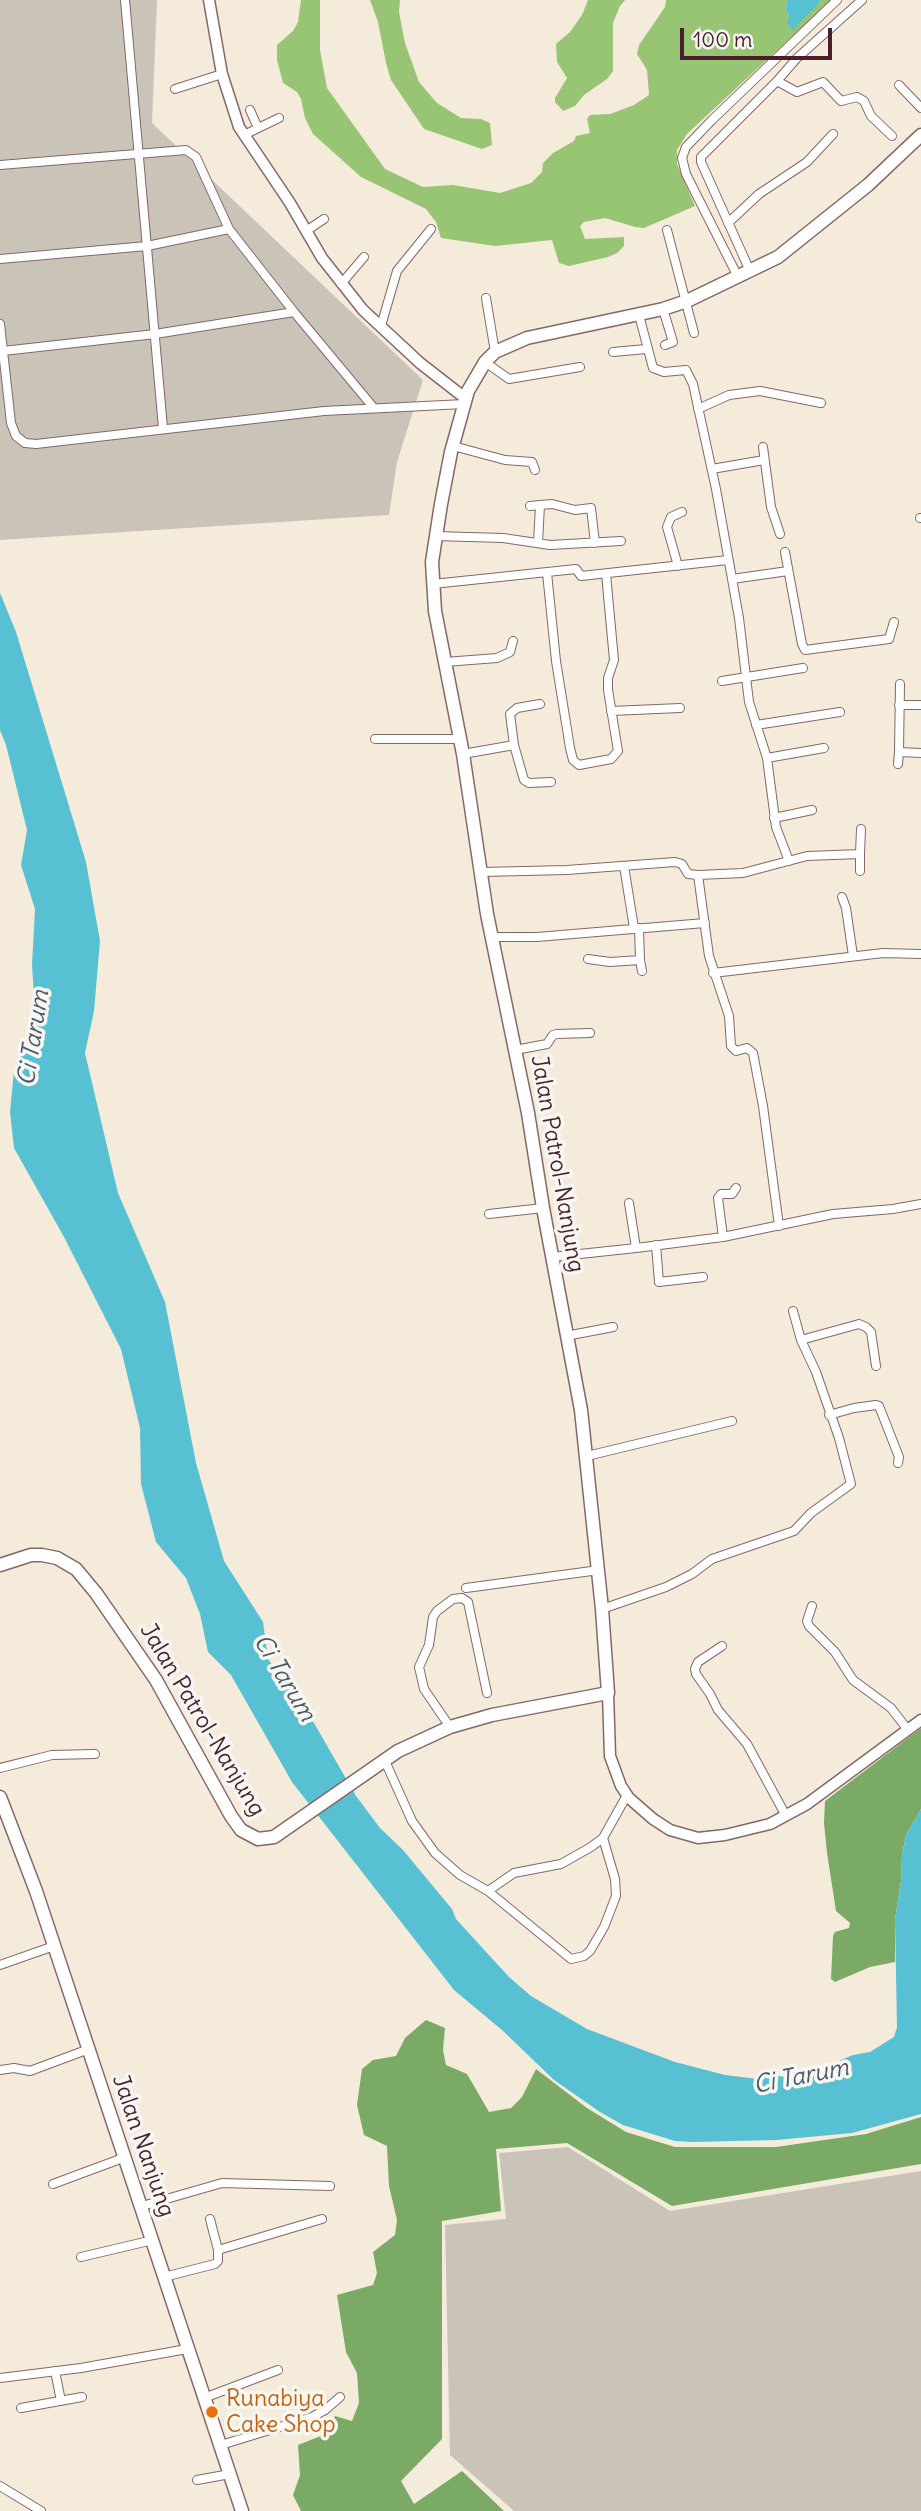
<!DOCTYPE html>
<html>
<head>
<meta charset="utf-8">
<style>
  body { margin:0 }
  #map { position:relative; width:921px; height:2511px; overflow:hidden; background:#f4ebdb; font-family:Delius,sans-serif }
  canvas { display:block }
  .scale { position:absolute; left:680px; top:28px; width:152px; height:32px; box-sizing:border-box; border:4px solid #4a1f2b; border-top:0; padding-left:9px; font-size:21px; line-height:24px; white-space:nowrap; color:#4a1f2b; -webkit-text-stroke:5px #f6f6f2; paint-order:stroke }
</style>
</head>
<body>
<div id="map">
<canvas width="921" height="2511"></canvas>
<div class="scale">100 m</div>
</div>
<script>
const ctx = document.querySelector('canvas').getContext('2d');
ctx.lineJoin = 'round';
function fill(path, color) { ctx.fillStyle = color; ctx.fill(path, 'evenodd'); }
const poly = rows => new Path2D(rows.map(r => 'M' + r).join(''));
function trace(path, color, width, dash) { ctx.strokeStyle = color; ctx.lineWidth = width; ctx.lineCap = dash ? 'butt' : 'round'; ctx.setLineDash(dash || []); ctx.stroke(path); }
function drawText(font, color, halo, rows, align = 'center') {
  ctx.font = font + ' Delius,sans-serif'; ctx.lineWidth = 7; ctx.setLineDash([]); ctx.textBaseline = 'middle'; ctx.strokeStyle = halo; ctx.fillStyle = color; for (const [text, x, y, turn = 0] of rows) {
    ctx.save(); ctx.translate(x, y); ctx.rotate((+turn || 0) * Math.PI / 180); ctx.textAlign = isNaN(turn) ? turn : align; if (halo) ctx.strokeText(text, 0, 0); ctx.fillText(text, 0, 0); ctx.restore();
  }
}
fill(poly([
  [0,0,157,0,152,123,423,380,397,462,389,515,0,540],
  [568,2147,670,2211,921,2171,921,2511,514,2511,450,2455,445,2225,506,2219,499,2153]
]), '#c9c3b8');
fill(poly([
  [301,0,320,0,320,50,327,88,385,169,423,187,453,185,500,193,531,183,542,172,543,163,553,153,574,141,576,136,590,133,587,119,590,115,610,114,634,105,649,95,647,70,637,54,639,45,665,7,666,0,787,0,786,8,789,17,818,3,819,0,831,0,687,134,677,150,677,164,695,206,644,228,635,227,605,218,584,222,580,226,585,239,624,237,624,246,617,253,608,257,569,266,559,263,552,240,495,246,441,238,436,222,426,209,361,177,313,134,305,118,301,99,297,92,283,83,277,60,277,45,293,31,298,22],
  [370,0,400,0,399,12,405,43,419,82,437,103,461,118,481,119,490,123,492,145,482,149,424,129,391,80,386,63,378,22],
  [588,0,625,0,620,6,613,23,613,71,607,79,584,95,575,106,563,111,555,102,555,98,567,78,557,62,556,44,570,32,582,15]
]), '#98c573');
fill(poly([
  [921,1728,921,1809,906,1835,902,1855,901,1881,895,1920,895,1962,870,1967,835,1982,831,1979,833,1936,835,1932,849,1928,850,1923,836,1911,827,1853,824,1823,825,1801],
  [426,2020,445,2028,443,2050,446,2065,467,2074,489,2112,511,2108,522,2097,536,2069,587,2108,626,2132,675,2147,776,2147,866,2134,921,2117,921,2164,672,2206,567,2143,496,2149,501,2211,442,2221,442,2439,401,2481,414,2504,462,2471,504,2511,301,2511,293,2495,300,2475,298,2445,326,2434,335,2416,352,2421,359,2403,357,2373,346,2352,337,2295,373,2285,377,2273,373,2252,395,2235,397,2220,389,2186,387,2146,364,2135,357,2105,362,2069,373,2060,396,2056,405,2038]
]), '#7aaa65');
fill(poly([
  [787,0,819,0,819,3,793,30,787,24,789,17,786,8],
  [0,593,16,632,86,862,100,941,94,1011,85,1053,118,1193,165,1302,196,1463,224,1561,263,1622,268,1659,314,1723,356,1796,380,1828,403,1850,452,1909,456,1919,509,1977,531,1996,587,2029,675,2062,725,2075,758,2079,774,2076,790,2077,822,2068,853,2055,870,2052,894,2037,897,2027,895,1920,901,1881,902,1856,906,1835,921,1809,921,2114,852,2133,777,2140,693,2142,675,2141,623,2125,600,2112,554,2080,502,2030,454,1990,292,1782,231,1675,208,1652,200,1614,186,1578,156,1542,141,1484,140,1428,121,1349,64,1237,14,1148,10,1112,14,1071,36,1025,32,965,35,909,21,865,27,830,6,745,0,730]
]), '#57c1d3');
const minor = poly([
  [125,0,163,428],
  [777,81,797,92,823,82,841,101,857,97,864,101,871,116,892,136],
  [899,85,921,108],
  [175,89,222,74],
  [250,110,258,128],
  [244,135,279,118],
  [0,165,186,150,196,157,229,229],
  [728,223,759,194,807,162,833,134],
  [667,230,694,333],
  [306,231,324,219],
  [0,259,147,246,229,229,294,312],
  [750,271,701,162,701,157,777,81,797,58,862,0],
  [738,277,686,174,682,158,686,147,712,120,837,0],
  [341,284,364,257],
  [486,298,495,352],
  [663,309,673,342,665,345],
  [639,315,653,368,664,372,686,370,693,384,716,489,739,618,749,702,767,758,776,827,789,861],
  [0,324,11,423,16,436,25,443,36,444,324,411,464,404],
  [381,326,397,271,431,229],
  [3,351,155,334,294,312,373,407],
  [613,352,646,349],
  [485,362,509,379,580,367],
  [698,409,729,395,760,391,821,403],
  [453,446,505,460,532,462,535,470],
  [763,447,771,507,780,534],
  [712,469,764,460],
  [540,505,552,504,575,510,591,508,595,543],
  [530,506,540,505,538,543],
  [920,518,921,518],
  [435,536,503,538,550,545,621,541],
  [785,552,802,644,805,650,889,639,894,622],
  [678,566,667,527,671,517,682,512],
  [547,573,556,661,570,748,573,760,579,765,611,759,618,751,608,690,608,678,614,660,606,574],
  [732,579,788,571],
  [433,584,576,569,581,576,728,560],
  [445,662,497,658,510,652,513,641],
  [722,681,803,668],
  [900,684,899,752,921,753],
  [899,705,921,705],
  [611,711,680,708],
  [756,725,840,712],
  [375,739,459,739],
  [514,745,524,780,529,783,551,782],
  [463,754,514,745,510,714,517,708,540,704],
  [767,758,824,748],
  [898,764,899,752],
  [774,818,812,810],
  [860,854,861,829],
  [624,866,634,928],
  [481,872,567,870,675,862,682,864,688,874,698,875,743,873,807,856,860,854,860,871],
  [698,875,709,956,729,1016,731,1046,736,1051,747,1048,753,1053,763,1106,779,1226],
  [842,897,846,908,853,956],
  [493,937,537,937,705,923],
  [588,959,610,962,640,960,639,928],
  [640,960,642,971],
  [713,973,883,953,921,954],
  [515,1050,547,1044,553,1035,557,1034,590,1033],
  [489,1214,543,1208],
  [723,1237,718,1198,721,1194,732,1194,736,1188],
  [656,1245,659,1282,703,1277],
  [636,1248,723,1237,833,1214,893,1209,921,1204],
  [552,1257,636,1248,629,1203],
  [566,1336,613,1327],
  [801,1340,859,1324,866,1327,871,1332,876,1366],
  [829,1415,854,1408,876,1405,879,1406,899,1457,898,1463],
  [587,1456,732,1421],
  [466,1588,599,1570],
  [812,1606,807,1621,809,1626,835,1652,853,1680,891,1708,908,1730],
  [602,1609,666,1587,692,1574,712,1559,794,1531,811,1513,851,1484,839,1438,816,1372,801,1340,793,1311],
  [722,1646,698,1662,695,1669,696,1674,710,1694,718,1710,747,1744,786,1816],
  [450,1727,424,1689,419,1667,429,1645,433,1617,437,1611,453,1599,462,1598,468,1602,487,1693],
  [385,1761,412,1821,435,1853,460,1875,488,1891,571,1959,584,1956,590,1951,604,1927,616,1896,615,1879,603,1838],
  [0,1768,52,1755,95,1754],
  [488,1891,514,1873,561,1864,591,1847,603,1838,627,1795],
  [0,1965,54,1946],
  [0,2070,14,2068,30,2071,89,2049],
  [53,2184,123,2158],
  [142,2206,222,2183,330,2186],
  [218,2250,322,2219],
  [81,2257,153,2240],
  [164,2277,215,2264,218,2261,218,2250,210,2219],
  [55,2371,61,2401],
  [0,2378,81,2368,187,2349],
  [204,2398,278,2370],
  [21,2408,82,2397],
  [221,2445,312,2417,325,2410,340,2397],
  [197,2480,230,2474],
  [0,2486,41,2511]
]);
const tertiary = poly([
  [209,0,222,74,239,127,290,203,322,258,363,310,420,363,465,398],
  [608,1693,610,1756,621,1786,629,1798,653,1819,670,1830,698,1838,725,1835,770,1824,807,1804,921,1720]
]);
const primary = poly([
  [0,1565,31,1555,42,1555,57,1558,76,1569,96,1593,156,1680,231,1816,241,1830,258,1839,274,1837,398,1751,450,1727,492,1715,608,1693,602,1609,581,1410,543,1208,528,1113,487,914,463,754,435,611,432,562,441,504,451,452,468,391,485,362,495,352,527,338,663,309,687,301,778,257,868,185,921,135],
  [0,1797,36,1891,242,2511]
]);
trace(minor, '#866669', 10);
trace(tertiary, '#866669', 13);
trace(primary, '#866669', 15);
trace(minor, '#fff', 8);
trace(tertiary, '#fff', 10);
trace(primary, '#fff', 12);
for (const [x, y, r, color] of [
  [212,2412,7,"#e8710a"]
]) { const dot = new Path2D(); dot.arc(x, y, r, 0, 2 * Math.PI); ctx.fillStyle = color; ctx.fill(dot); trace(dot, '#f6f6f2', 2.5); }
drawText('23px', '#4a1f2b', '#f6f6f2', [
  ["Jalan Patrol-Nanjung",557,1164,80],
  ["Jalan Patrol-Nanjung",202,1720,59],
  ["Jalan Nanjung",143,2146,71]
]);
drawText('23px', '#c56008', '#f6f6f2', [
  ["Runabiya",226,2399],
  ["Cake Shop",226,2425]
], 'left');
drawText('italic 24px', '#4f5866', '#f6f6f2', [
  ["Ci Tarum",34,1038,-81],
  ["Ci Tarum",284,1678,59],
  ["Ci Tarum",801,2077,-11]
]);
</script>
</body>
</html>
